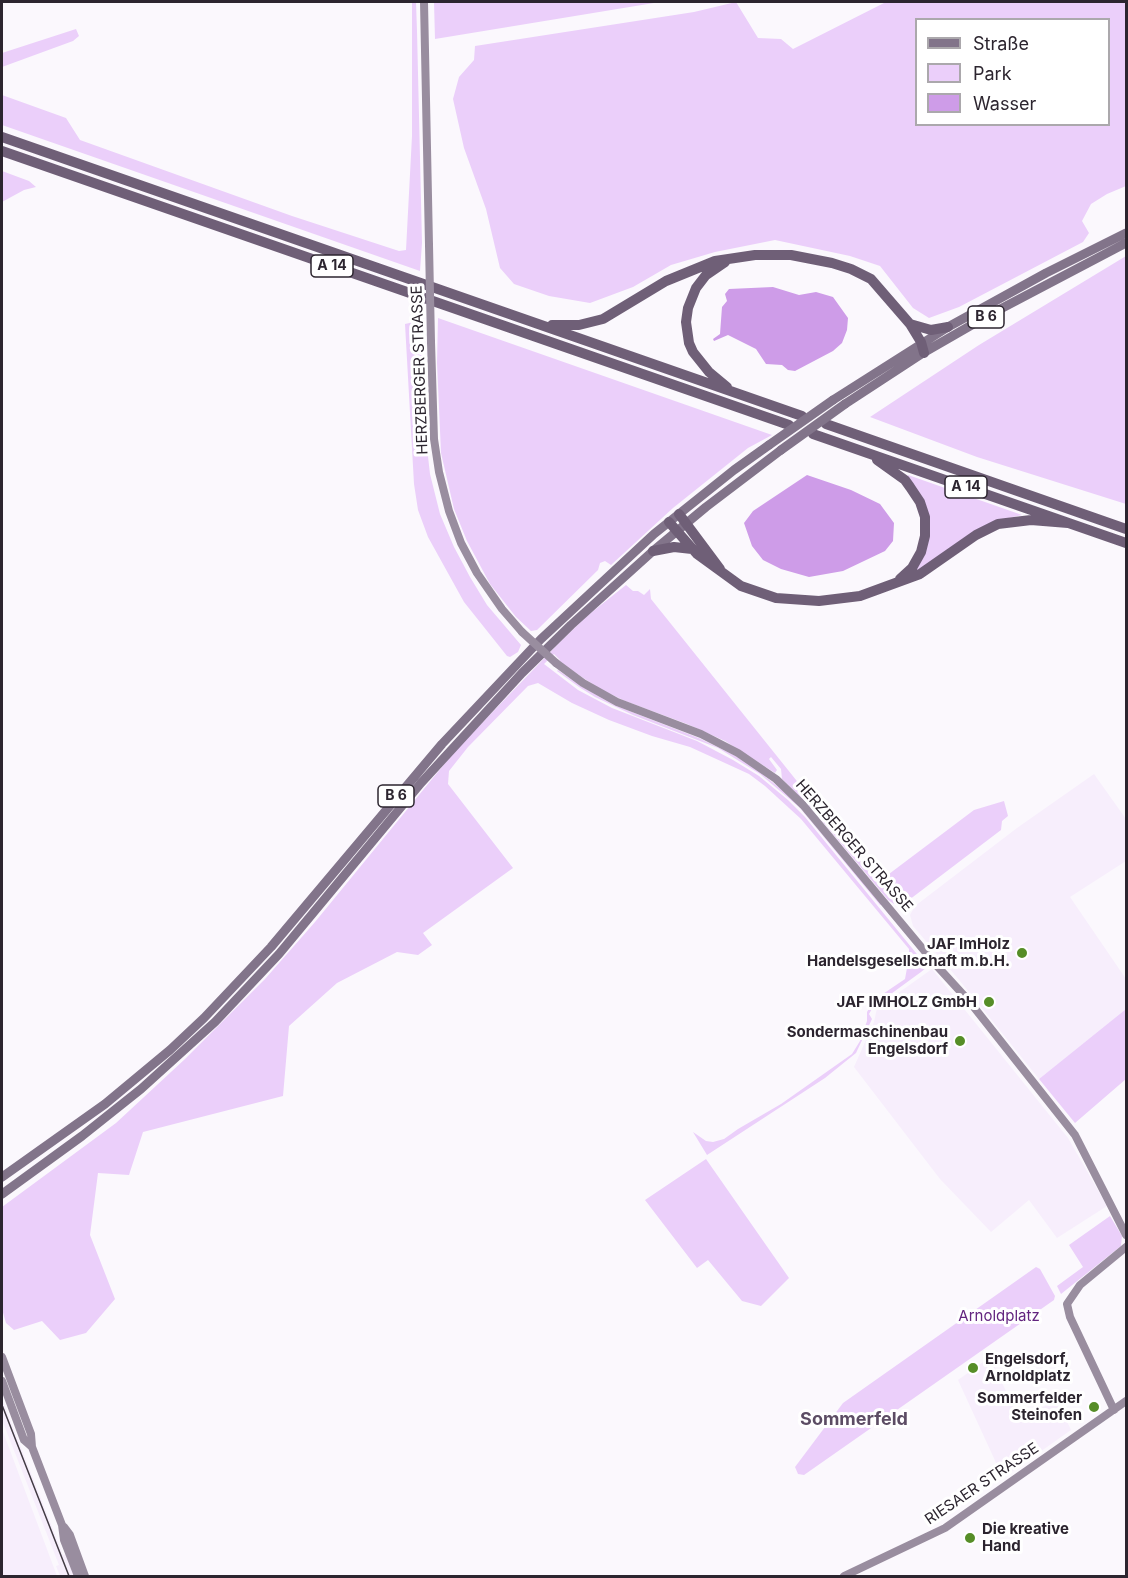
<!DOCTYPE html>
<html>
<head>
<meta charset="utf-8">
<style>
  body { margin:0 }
  #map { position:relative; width:1128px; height:1578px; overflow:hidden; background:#fbf8fd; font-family:Inter,sans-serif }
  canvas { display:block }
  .frame { position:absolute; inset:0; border:3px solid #2c252f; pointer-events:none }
  .legend { position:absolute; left:915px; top:18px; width:195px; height:108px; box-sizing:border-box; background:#fff; border:2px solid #aba8ac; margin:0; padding:8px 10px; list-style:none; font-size:18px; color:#2c252f }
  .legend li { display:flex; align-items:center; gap:12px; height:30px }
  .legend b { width:30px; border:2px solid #aba8ac }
</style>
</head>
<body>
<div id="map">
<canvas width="1128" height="1578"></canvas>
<div class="frame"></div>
<ul class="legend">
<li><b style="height:8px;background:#82748a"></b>Straße</li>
<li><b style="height:16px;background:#ebcffa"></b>Park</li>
<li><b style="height:16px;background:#ce9ce8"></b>Wasser</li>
</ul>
</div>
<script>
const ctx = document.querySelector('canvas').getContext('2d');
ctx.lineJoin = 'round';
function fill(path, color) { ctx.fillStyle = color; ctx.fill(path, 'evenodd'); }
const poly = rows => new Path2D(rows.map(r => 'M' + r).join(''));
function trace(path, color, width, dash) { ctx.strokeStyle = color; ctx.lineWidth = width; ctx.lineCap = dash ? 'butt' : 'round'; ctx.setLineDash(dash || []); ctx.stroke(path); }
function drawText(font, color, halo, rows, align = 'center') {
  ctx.font = font + ' Inter,sans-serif'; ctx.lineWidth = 6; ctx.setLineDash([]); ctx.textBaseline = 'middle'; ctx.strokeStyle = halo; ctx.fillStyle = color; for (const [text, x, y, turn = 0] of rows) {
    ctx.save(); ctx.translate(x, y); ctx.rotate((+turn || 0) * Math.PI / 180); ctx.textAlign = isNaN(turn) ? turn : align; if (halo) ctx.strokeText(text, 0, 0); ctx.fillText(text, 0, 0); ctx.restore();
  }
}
fill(poly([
  [1094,774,1126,819,1126,861,1070,897,1126,979,1126,1009,1039,1079,960,981,913,926,910,915,915,906,1017,828],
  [932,969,1068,1138,1107,1206,1057,1238,1029,1200,991,1232,940,1179,854,1067,874,1022,877,1008],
  [990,1357,1019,1419,1057,1400,1071,1430,1003,1478,958,1380],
  [2,1399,63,1555,68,1554,76,1576,60,1576,56,1566,59,1565,2,1420],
  [2,1429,57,1576,2,1576]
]), '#f7eefc');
fill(poly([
  [412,2,416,2,417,31,422,243,420,271,2,125,2,95,66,118,80,140,292,216,399,251,406,250,412,136],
  [434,2,660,2,435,39],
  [736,2,758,38,781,39,793,49,886,2,1126,2,1126,186,1107,194,1091,204,1082,221,1089,233,1083,242,959,307,929,318,913,308,880,266,850,256,775,240,715,252,671,265,633,287,590,303,549,296,514,284,500,268,486,209,464,148,453,99,459,77,474,60,475,46,694,12],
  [916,20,1108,20,1108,124,916,124],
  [76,29,79,36,73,41,2,67,2,53],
  [2,171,29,181,36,187,24,190,2,202],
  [1126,256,1126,504,977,457,870,417,979,345],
  [438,318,772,435,748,448,673,508,611,565,605,561,600,563,598,570,537,630,531,631,516,617,490,584,467,541,454,509,441,453,437,363],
  [414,322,421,325,426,439,430,474,440,514,454,547,470,577,487,605,521,645,518,652,510,657,507,656,464,602,428,537,418,510,414,484,405,324],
  [908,475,1022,515,1009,518,910,577,928,536,907,477],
  [626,585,633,591,638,591,644,595,650,589,651,599,869,871,881,880,974,810,1004,801,1008,816,1002,821,1001,830,905,903,894,904,888,900,813,810,782,779,781,769,771,757,769,759,777,770,775,773,725,741,687,724,625,701,600,689,559,662,560,660,554,654,544,664,578,690,612,708,697,741,733,760,759,776,788,800,805,817,925,964,926,968,921,972,873,1007,869,1014,872,1019,856,1053,825,1078,707,1155,693,1132,706,1141,713,1142,724,1139,738,1129,781,1104,852,1054,860,1041,867,1021,867,1012,874,1000,905,979,909,957,909,949,801,819,765,786,749,774,690,747,652,736,609,720,572,703,538,683,528,686,468,747,449,771,448,784,513,868,423,933,432,945,418,955,397,952,337,983,289,1026,283,1096,143,1132,129,1175,98,1173,90,1235,115,1299,86,1333,60,1340,42,1321,14,1330,6,1323,2,1309,2,1207,116,1123,185,1059,265,979,315,922,455,751,557,645,587,616],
  [558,670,581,686,614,705,699,738,736,756,761,773,791,797,882,905,880,905,799,807,760,774,718,748,633,715,595,697,579,687,557,671],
  [1126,1009,1126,1079,1075,1123,1039,1079],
  [706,1159,789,1278,761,1306,742,1301,708,1260,697,1268,645,1200],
  [1110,1216,1122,1236,1121,1246,1061,1294,1057,1286,1083,1267,1069,1245],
  [1036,1267,1040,1269,1055,1296,1054,1300,804,1475,798,1474,795,1467,843,1403]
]), '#ebcffa');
fill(poly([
  [773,287,799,295,816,292,833,297,848,318,847,330,842,343,833,351,795,371,788,370,782,365,766,364,756,349,728,335,714,341,713,339,720,334,722,307,727,301,725,294,729,289],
  [807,475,851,490,880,504,894,523,893,541,885,551,843,571,809,577,781,569,763,560,752,546,744,523,753,511]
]), '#ce9ce8');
trace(poly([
  [424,2,429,245],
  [431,342,434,439,439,472,449,511,461,543,477,573,502,609,522,632],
  [556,663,583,683,617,702,701,734,738,753,776,779,803,805,937,966,969,1001,1075,1135,1126,1235],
  [2,1357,31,1434,32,1447,62,1525,64,1540,78,1576],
  [2,1381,24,1440,32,1447],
  [1114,1410,1070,1317,1067,1304,1080,1285,1126,1247],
  [64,1527,70,1535,85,1576],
  [844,1576,945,1528,1126,1401]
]), '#998d9f', 8);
trace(poly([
  [833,400,948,327,1046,273,1126,233],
  [845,404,923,353,989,315,1126,243],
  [2,1177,105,1104,170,1050,204,1018,271,947,442,744,541,639,654,534,734,470,769,445],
  [2,1194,82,1136,141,1089,215,1022,279,954,421,783,522,673,571,625,653,551,706,507,781,450]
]), '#82748a', 9);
trace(poly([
  [2,137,802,416],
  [2,151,789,425],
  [725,262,706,275,696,288,688,308,686,322,689,343,693,352,709,372,727,387],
  [910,324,931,330,948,327],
  [552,325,579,325,603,319,666,281,715,261,755,255,791,255,832,263,851,269,871,279,910,324,921,342,924,353],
  [826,424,1126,529],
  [813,434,1126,543],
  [877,460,905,480,910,487,920,502,925,517,925,536,921,552,912,568,900,579],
  [679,514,720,569],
  [669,522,697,554,741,586,776,598,819,601,860,596,920,574,976,535,998,524,1031,520,1068,523],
  [653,551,674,547,692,549]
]), '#6f5f77', 10);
trace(poly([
  [2,1405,69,1576]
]), '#433c45', 1.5);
trace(poly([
  [429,245,431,342],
  [522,632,556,663]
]), '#998d9f', 8);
trace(poly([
  [769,445,833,400],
  [781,450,845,404]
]), '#82748a', 9);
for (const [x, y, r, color] of [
  [1022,953,6,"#568d27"],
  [989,1002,6,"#568d27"],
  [960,1041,6,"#568d27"],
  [973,1368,6,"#568d27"],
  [1094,1407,6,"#568d27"],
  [970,1538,6,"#568d27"]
]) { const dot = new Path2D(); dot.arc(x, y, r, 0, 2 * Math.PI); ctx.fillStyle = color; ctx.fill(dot); trace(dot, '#fff', 2); }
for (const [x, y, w] of [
  [332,266,42],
  [986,317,36],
  [966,487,42],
  [396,796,36]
]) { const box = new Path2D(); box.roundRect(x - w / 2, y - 11, w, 22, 4.5); ctx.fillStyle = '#fff'; ctx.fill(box); trace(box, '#2c252f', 1.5); }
drawText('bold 14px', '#2c252f', null, [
  ["A 14",332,266],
  ["B 6",986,317],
  ["A 14",966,487],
  ["B 6",396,796]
]);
drawText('15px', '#2c252f', '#fff', [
  ["HERZBERGER STRASSE",420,370,-92],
  ["HERZBERGER STRASSE",854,846,49],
  ["RIESAER STRASSE",982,1484,-34]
]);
drawText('bold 15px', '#2c252f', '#fff', [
  ["JAF ImHolz",1010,944],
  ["Handelsgesellschaft m.b.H.",1010,961],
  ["JAF IMHOLZ GmbH",977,1002],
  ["Sondermaschinenbau",948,1032],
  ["Engelsdorf",948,1049],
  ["Engelsdorf,",985,1359,"left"],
  ["Arnoldplatz",985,1376,"left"],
  ["Sommerfelder",1082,1398],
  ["Steinofen",1082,1415],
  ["Die kreative",982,1529,"left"],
  ["Hand",982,1546,"left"]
], 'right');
drawText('15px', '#63257f', '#fff', [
  ["Arnoldplatz",999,1316]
]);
drawText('bold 18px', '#5c4c64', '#fff', [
  ["Sommerfeld",854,1420]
]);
</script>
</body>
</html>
